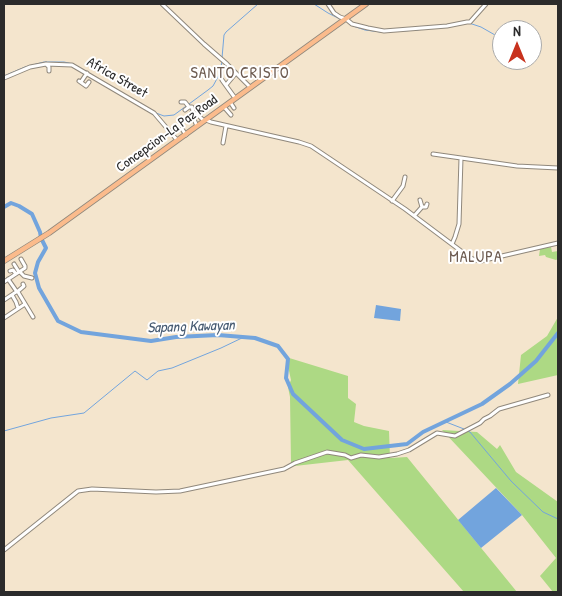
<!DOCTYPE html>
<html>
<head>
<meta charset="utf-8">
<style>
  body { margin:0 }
  #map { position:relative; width:562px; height:596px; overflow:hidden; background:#f4e5cd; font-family:"Patrick Hand",sans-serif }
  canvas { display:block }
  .frame { position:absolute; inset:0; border:5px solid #2b2b2b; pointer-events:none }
  .north { position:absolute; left:492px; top:20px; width:50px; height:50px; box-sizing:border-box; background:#fff; border:1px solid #aaa; border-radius:50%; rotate:0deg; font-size:14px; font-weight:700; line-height:20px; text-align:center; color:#2b2b2b }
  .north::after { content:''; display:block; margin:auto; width:18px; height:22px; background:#c8321e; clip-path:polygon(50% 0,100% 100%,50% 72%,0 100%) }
</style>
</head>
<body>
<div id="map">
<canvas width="562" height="596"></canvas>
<div class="frame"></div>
<div class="north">N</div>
</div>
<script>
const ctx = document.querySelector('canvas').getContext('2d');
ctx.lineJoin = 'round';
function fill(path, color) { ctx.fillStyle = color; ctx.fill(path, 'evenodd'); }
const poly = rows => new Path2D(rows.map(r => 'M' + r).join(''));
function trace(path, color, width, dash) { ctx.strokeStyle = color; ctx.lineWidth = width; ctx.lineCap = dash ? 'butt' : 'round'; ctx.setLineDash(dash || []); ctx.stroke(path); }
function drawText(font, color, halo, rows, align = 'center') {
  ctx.font = font + ' "Patrick Hand",sans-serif'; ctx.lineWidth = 4; ctx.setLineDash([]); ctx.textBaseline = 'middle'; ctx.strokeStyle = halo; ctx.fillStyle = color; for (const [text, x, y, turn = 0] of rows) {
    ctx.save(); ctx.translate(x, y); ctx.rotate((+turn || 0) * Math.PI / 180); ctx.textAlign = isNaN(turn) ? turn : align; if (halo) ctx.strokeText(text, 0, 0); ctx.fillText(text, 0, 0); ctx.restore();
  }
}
fill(poly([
  [551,247,552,252,558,251,558,259,556,260,546,257,545,255,539,256,540,249],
  [558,317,558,375,518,384,521,355,547,336],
  [286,357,348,376,348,398,356,404,354,422,364,426,389,431,390,458,407,457,517,592,464,592,348,460,286,467,291,463,290,397,288,387,291,380],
  [442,430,477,432,497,449,500,445,516,472,558,502,558,592,553,592,540,576,556,558,522,515]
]), '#add984');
fill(poly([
  [376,305,401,309,400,321,374,318],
  [496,488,522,515,481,548,458,520]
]), '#72a4dd');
trace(poly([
  [314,4,328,13,340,19],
  [469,23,481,27,502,39],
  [353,26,365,30,381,32],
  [402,31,418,30],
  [222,58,224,35,226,32,258,4],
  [4,76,25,67,44,62,64,62,73,64],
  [156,113,164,116,174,115,208,90,213,86,219,75,222,62],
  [446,422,464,429],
  [4,431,51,418,84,413,135,371,147,380,158,371,172,368,221,348,244,337],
  [467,431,470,432,511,481,543,512,558,519]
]), '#72a4dd', 1);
trace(poly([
  [4,207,11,203,19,206,32,214,40,232,41,238,46,248,38,262,35,273,39,288,58,321,81,332,151,341,176,337,218,335,255,338,278,346,288,359,286,378,293,394,342,440,364,449,407,444,423,432,482,404,510,384,536,361,558,333]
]), '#72a4dd', 4);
const minor = poly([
  [162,4,204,44,227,64,250,87],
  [328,4,334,13,340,17,346,19,352,24,368,28,384,31,447,26,467,22,470,22,486,4],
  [46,64,49,67,49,71],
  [4,78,30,67,46,64,72,65,154,113,177,140],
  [222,80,235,98],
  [79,81,86,86,89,82],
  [81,82,87,73],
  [226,85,236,73],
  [181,102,185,102,189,107],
  [230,102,234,108],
  [224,107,231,115],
  [185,110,189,107,192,107,193,111,192,115,197,126],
  [192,112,198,115,204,121],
  [206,120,211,122,299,142,311,146,405,209,469,257,475,260,481,261,489,259,558,243],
  [182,129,186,135],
  [223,143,226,126],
  [433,154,461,158],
  [420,200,422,207],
  [392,201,403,186,405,177],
  [414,216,422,207,426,207,427,204],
  [452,244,455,237,459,224,461,158,517,166,558,168],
  [14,264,19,272],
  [10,271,13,270,16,274],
  [20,272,24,276,32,278],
  [8,279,17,292,24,286,23,284],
  [4,282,25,268,25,266,21,259],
  [12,295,16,302,18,308],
  [4,300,16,292,18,292,33,317],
  [4,318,25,304],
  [4,550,78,491,92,489,156,492,180,491,284,469,295,463,327,452,345,455,351,458,361,455,379,457,397,454,409,450,437,433,455,436,480,423,484,419,490,416,499,409,548,395]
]);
const major = poly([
  [4,261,49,233,366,4]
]);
trace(minor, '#90887c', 5);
trace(major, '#90887c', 6);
trace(minor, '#fff', 3);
trace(major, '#fbbb8c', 4.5);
drawText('14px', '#2b2b2b', '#fff', [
  ["Africa Street",117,78,30],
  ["Concepcion-La Paz Road",167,134,-36]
]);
drawText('italic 15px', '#475b72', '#fff', [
  ["Sapang Kawayan",191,327,-2]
]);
ctx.letterSpacing = '1px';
drawText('16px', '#6c5a4f', '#fff', [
  ["SANTO CRISTO",240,74],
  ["MALUPA",476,258]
]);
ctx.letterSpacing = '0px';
</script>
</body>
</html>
